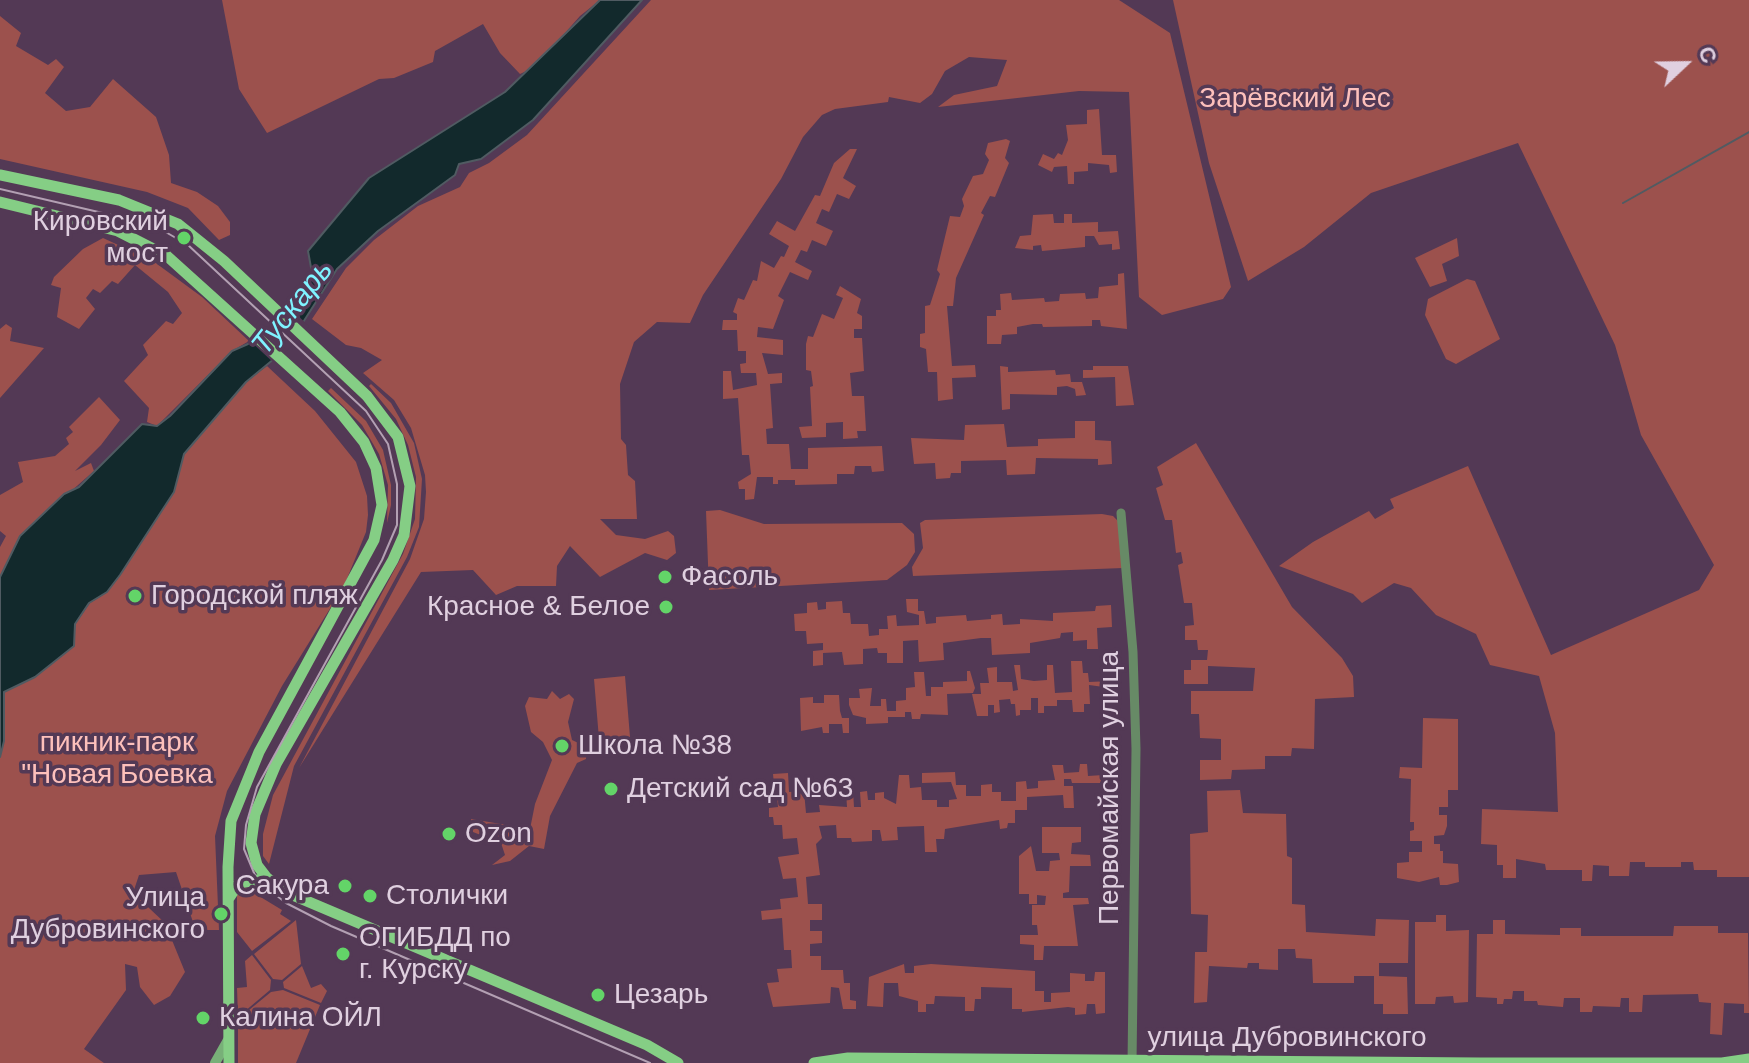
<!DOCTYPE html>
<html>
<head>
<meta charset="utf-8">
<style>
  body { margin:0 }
  #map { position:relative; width:1749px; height:1063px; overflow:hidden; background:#533955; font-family:Helvetica,sans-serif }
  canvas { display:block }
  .north { position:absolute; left:1645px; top:24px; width:80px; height:80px; -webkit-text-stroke:6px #533955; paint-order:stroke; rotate:68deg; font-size:22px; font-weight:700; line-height:32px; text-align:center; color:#e0d0e0 }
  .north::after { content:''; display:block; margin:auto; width:28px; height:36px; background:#e0d0e0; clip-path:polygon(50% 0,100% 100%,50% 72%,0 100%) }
</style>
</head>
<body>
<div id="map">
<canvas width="1749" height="1063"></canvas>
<div class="north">С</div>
</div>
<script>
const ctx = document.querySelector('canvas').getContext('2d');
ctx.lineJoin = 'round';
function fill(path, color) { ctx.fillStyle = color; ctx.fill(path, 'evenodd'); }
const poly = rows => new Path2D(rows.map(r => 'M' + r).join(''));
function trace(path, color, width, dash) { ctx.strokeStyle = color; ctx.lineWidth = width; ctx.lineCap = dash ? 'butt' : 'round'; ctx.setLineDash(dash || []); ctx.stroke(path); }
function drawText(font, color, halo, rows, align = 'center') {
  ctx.font = font + ' Helvetica,sans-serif'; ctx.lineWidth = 7; ctx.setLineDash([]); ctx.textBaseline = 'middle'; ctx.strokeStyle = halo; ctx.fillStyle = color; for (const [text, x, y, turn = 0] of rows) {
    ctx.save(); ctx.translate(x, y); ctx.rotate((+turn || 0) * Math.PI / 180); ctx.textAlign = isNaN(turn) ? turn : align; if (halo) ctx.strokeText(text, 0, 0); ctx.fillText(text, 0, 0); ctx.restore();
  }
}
fill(poly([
  [222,0,600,0,580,16,535,67,520,74,500,53,483,24,435,51,433,62,394,78,379,79,267,133,239,89],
  [651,0,1119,0,1170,33,1231,287,1223,299,1162,315,1139,297,1129,92,1079,91,938,107,954,95,997,86,1007,60,969,57,945,71,932,94,920,103,889,97,888,102,835,109,822,115,803,137,781,179,703,295,690,323,657,322,634,342,620,384,621,439,626,445,628,475,635,481,637,519,600,519,616,535,645,539,668,531,674,536,676,553,667,560,645,553,600,577,570,546,557,566,556,586,517,586,496,595,473,570,421,572,299,768,410,559,424,519,426,492,425,475,411,428,394,400,363,373,382,360,361,348,346,345,312,319,346,268,374,240,418,206,460,187,469,173,489,163,527,135],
  [1173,0,1749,0,1749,877,1717,877,1717,870,1694,870,1693,862,1681,862,1681,867,1645,867,1645,862,1630,862,1629,876,1609,876,1609,866,1593,865,1592,881,1582,881,1582,870,1546,870,1545,864,1516,859,1516,878,1503,878,1503,865,1497,865,1497,845,1481,844,1482,809,1558,812,1555,733,1539,676,1490,665,1476,634,1436,615,1411,588,1394,583,1362,603,1353,594,1279,566,1313,542,1369,511,1375,519,1394,508,1390,499,1468,466,1551,655,1699,590,1714,565,1641,435,1615,345,1518,143,1371,193,1304,247,1248,281,1209,163],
  [0,16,21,33,16,46,48,65,56,59,64,67,45,93,66,111,90,107,113,79,156,117,169,155,171,183,197,192,218,206,230,222,230,235,219,240,188,208,147,192,0,159],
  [1099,109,1102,155,1116,155,1117,172,1110,173,1109,165,1088,163,1088,171,1074,172,1074,184,1068,184,1067,166,1054,167,1052,172,1038,165,1043,154,1054,159,1058,153,1062,155,1068,140,1066,125,1087,124,1087,110],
  [1006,139,1010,141,1005,158,1009,163,995,197,990,196,981,213,984,215,956,278,953,306,947,306,952,366,975,365,976,377,952,378,953,399,938,401,937,372,928,372,926,349,920,347,920,334,925,333,925,306,930,305,940,274,937,270,950,216,960,217,964,206,962,199,973,176,983,174,989,160,985,154,988,143],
  [850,149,857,149,843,178,856,186,849,199,837,194,829,212,822,209,816,223,833,231,826,246,812,240,807,252,801,250,795,262,812,271,808,280,790,272,778,296,784,300,773,329,758,327,757,337,783,340,783,355,762,353,768,374,782,373,782,383,770,384,773,428,766,429,767,444,789,444,791,469,808,469,808,448,882,446,884,471,872,472,871,466,855,466,854,474,837,474,837,484,795,485,795,480,778,480,778,484,773,484,773,477,757,477,754,499,745,500,745,489,739,489,738,482,751,474,749,455,742,455,738,398,723,399,723,371,731,371,733,390,757,385,756,373,741,373,740,364,746,363,746,351,738,351,737,330,722,330,723,320,737,320,737,314,733,312,738,298,744,300,753,280,757,281,761,261,774,268,781,256,784,257,789,246,769,234,777,221,795,231,815,195,820,196,834,163],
  [1053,214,1054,223,1064,223,1064,214,1072,214,1072,223,1098,222,1098,232,1118,231,1120,249,1112,250,1112,244,1099,245,1094,236,1085,236,1085,247,1042,251,1041,245,1033,246,1033,250,1015,248,1020,236,1031,235,1033,215],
  [103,238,153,261,202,297,249,341,232,351,157,426,147,422,149,408,124,381,148,355,143,345,166,321,173,324,182,313,168,292,135,265,118,284,112,281,100,293,93,289,86,298,95,309,79,329,57,317,61,288,51,285,54,277,83,249],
  [1457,238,1459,256,1442,264,1447,281,1430,287,1415,258],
  [1124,273,1127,329,1101,326,1100,320,1092,320,1092,326,1043,327,1042,324,1033,324,1017,327,1017,334,1002,335,1001,344,987,344,987,316,996,316,996,310,1001,310,1000,294,1011,293,1012,300,1044,298,1045,302,1059,301,1060,294,1085,293,1086,299,1098,298,1099,287,1118,285,1118,274],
  [1467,279,1475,281,1500,339,1456,364,1446,359,1425,315,1428,299],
  [840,286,861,299,857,313,862,316,862,329,854,329,854,338,862,338,864,371,850,373,852,396,864,396,866,431,857,431,858,438,843,439,843,422,826,423,826,437,802,438,799,427,812,426,810,387,813,386,811,371,806,370,806,344,808,336,813,337,822,314,834,319,843,298,836,295],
  [6,324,12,328,10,341,44,348,0,398,0,329],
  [267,366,315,411,356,462,367,496,368,515,366,532,344,586,282,686,227,791,215,836,219,930,206,930,193,922,176,872,139,875,133,893,165,923,185,972,170,996,154,1005,140,987,137,967,125,964,126,990,84,1049,104,1063,0,1063,0,757,4,741,4,692,35,677,74,646,75,624,90,603,107,592,174,492,184,454,246,382],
  [1000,366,1008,367,1008,372,1055,370,1056,375,1070,374,1071,382,1082,382,1086,395,1076,396,1075,389,1067,386,1057,387,1057,395,1010,394,1010,409,1002,410],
  [1093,366,1128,366,1134,405,1116,406,1115,377,1083,378,1083,370,1093,370],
  [371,384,391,403,414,443,422,479,419,527,407,557,294,766,269,864,263,856,263,834,273,795,403,554,415,519,416,477,408,445,396,419,369,386],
  [331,388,366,421,383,450,391,485,391,505,387,523,388,485,379,454,362,425,328,391],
  [99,397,120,420,101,445,75,471,91,463,94,471,20,536,0,577,0,547,6,536,0,531,0,495,23,482,18,462,55,456,69,444,66,438,73,432,69,427],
  [1075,421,1095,421,1095,440,1111,441,1112,464,1098,465,1098,459,1036,458,1035,474,1007,475,1006,460,961,461,961,473,951,473,950,478,936,479,935,463,914,464,911,438,964,440,965,425,1004,424,1007,447,1038,446,1038,439,1075,438],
  [1196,443,1292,607,1342,658,1353,676,1354,697,1315,699,1314,749,1292,748,1291,756,1265,756,1265,769,1232,770,1231,779,1200,780,1200,760,1221,760,1221,739,1200,738,1199,714,1191,714,1191,691,1253,691,1255,668,1208,666,1208,684,1184,684,1184,670,1191,670,1191,660,1207,660,1208,650,1198,650,1197,640,1185,640,1185,626,1194,625,1192,603,1184,603,1178,565,1183,563,1181,552,1176,553,1172,520,1165,520,1156,488,1163,485,1157,467],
  [720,510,764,524,902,523,914,534,915,552,907,565,887,580,709,590,706,511],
  [1102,514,1113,516,1119,522,1123,568,913,576,912,567,923,548,920,523,925,520],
  [906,599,918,599,918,611,924,611,926,624,936,623,936,617,966,615,967,621,991,619,991,615,1002,614,1003,625,1020,624,1020,619,1053,621,1053,613,1095,611,1096,606,1111,605,1112,627,1097,628,1098,649,1087,649,1087,640,1073,641,1073,632,1061,633,1060,638,1030,643,1030,653,992,655,991,638,981,638,943,643,944,660,919,662,918,640,903,641,903,663,887,663,887,653,878,653,877,648,863,649,863,664,844,665,842,652,823,653,823,665,813,666,813,651,823,650,823,643,807,644,806,631,795,631,794,614,807,613,807,603,817,602,818,610,826,609,826,602,842,601,843,613,850,613,851,624,868,624,869,636,879,635,879,629,888,629,887,616,896,615,897,626,919,625,919,615,907,612],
  [1071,661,1082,661,1083,673,1088,673,1089,682,1111,681,1111,688,1089,685,1090,704,1084,704,1084,712,1073,712,1072,700,1057,700,1057,706,1044,706,1044,713,1038,713,1038,698,1031,698,1031,710,1020,710,1020,715,1016,716,1015,704,1011,704,1010,699,999,700,1000,712,994,713,994,705,988,705,988,716,977,716,972,694,981,694,980,683,989,683,987,668,997,667,997,682,1012,682,1013,691,1018,690,1014,665,1020,665,1021,679,1034,681,1047,680,1047,665,1053,665,1055,693,1072,692],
  [967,671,970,671,975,688,973,693,947,694,948,715,921,714,920,719,912,719,911,712,905,712,905,717,888,717,888,723,866,724,866,718,853,715,849,705,849,698,860,698,859,689,872,688,870,706,881,706,881,699,886,699,887,711,896,711,896,701,906,700,906,688,915,687,914,672,924,672,926,696,931,696,931,687,943,687,943,682,967,681],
  [625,676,630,737,599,739,594,679],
  [552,691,560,699,569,694,574,699,568,722,572,740,587,747,586,759,577,763,550,816,544,849,529,846,510,861,492,865,505,855,501,843,473,832,471,819,507,825,520,838,530,829,535,804,552,760,543,742,531,732,525,706,529,697,547,699],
  [824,695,839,695,840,711,842,718,849,718,849,733,843,733,842,724,829,724,829,733,823,733,822,727,801,731,800,698,813,697,813,703,824,703],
  [1423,718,1458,719,1458,790,1448,790,1448,807,1439,807,1439,815,1447,815,1447,826,1444,835,1434,836,1434,844,1440,844,1440,851,1443,851,1443,863,1458,864,1459,882,1447,885,1440,885,1439,877,1419,882,1397,878,1397,863,1409,862,1409,852,1422,852,1422,841,1410,841,1410,831,1414,830,1414,822,1410,822,1411,779,1399,778,1400,767,1422,768],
  [1080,764,1087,764,1088,776,1103,775,1103,783,1072,783,1071,779,1064,779,1064,786,1073,786,1074,808,1064,808,1063,795,1027,797,1027,810,1015,810,1015,823,1008,823,1007,828,1000,829,999,820,945,829,944,839,936,839,937,852,925,852,924,826,897,827,898,840,882,841,880,830,872,830,872,841,852,842,851,838,837,838,836,825,819,826,822,838,816,844,820,875,806,877,808,904,822,904,822,920,810,920,810,931,822,931,822,943,810,944,810,956,821,956,821,970,843,970,844,983,850,983,850,1000,856,1001,856,1009,843,1009,839,988,831,987,830,1003,773,1007,767,983,779,982,777,969,792,968,791,950,784,950,782,918,762,920,761,911,781,909,780,899,798,897,796,878,783,879,778,857,799,854,797,838,783,839,782,825,774,825,773,817,769,817,769,808,778,807,777,796,766,797,765,786,774,785,773,774,788,773,789,792,804,791,806,813,820,812,819,805,847,807,846,792,853,791,854,807,861,807,860,792,867,791,868,800,875,800,875,793,884,792,884,798,896,804,899,775,909,775,910,788,921,787,922,800,937,800,937,807,949,807,949,800,957,799,951,782,922,783,922,773,955,772,956,785,966,785,966,796,981,796,981,785,992,784,992,792,1001,792,1001,801,1016,801,1016,782,1026,781,1027,789,1038,788,1038,781,1055,780,1052,765,1063,765,1064,773,1079,772],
  [1240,790,1243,813,1286,814,1287,856,1292,858,1292,904,1305,905,1306,932,1375,936,1376,919,1409,920,1408,963,1379,963,1379,976,1407,977,1408,1014,1383,1014,1383,1004,1374,1004,1374,976,1354,976,1354,983,1313,983,1312,959,1296,958,1295,949,1278,949,1278,970,1259,969,1259,963,1248,963,1247,968,1209,966,1207,1002,1194,1003,1195,952,1207,952,1208,915,1191,914,1190,834,1208,832,1207,791],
  [1042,827,1081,827,1081,842,1072,843,1071,854,1090,855,1091,866,1070,866,1069,892,1063,893,1063,898,1088,898,1089,904,1073,905,1078,946,1044,946,1043,960,1034,960,1034,945,1020,944,1020,935,1038,935,1037,925,1032,925,1032,905,1045,905,1046,896,1037,895,1037,904,1029,904,1029,894,1019,894,1019,856,1031,846,1036,871,1049,871,1050,861,1060,860,1059,853,1042,853],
  [244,887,282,910,280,914,291,921,252,951,237,932,237,893],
  [1436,915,1446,915,1446,931,1469,930,1468,1002,1454,1003,1453,996,1436,997,1435,1004,1415,1004,1415,922,1436,922],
  [296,920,301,964,282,980,273,979,254,954],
  [1493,920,1505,920,1505,934,1560,935,1560,928,1581,928,1581,936,1673,936,1674,926,1718,926,1718,933,1748,933,1749,1013,1744,1013,1744,1004,1724,1003,1722,1035,1710,1034,1711,1003,1699,1002,1698,994,1643,995,1642,1012,1629,1012,1629,998,1621,998,1620,1007,1593,1006,1592,1012,1580,1012,1580,998,1564,998,1563,1007,1538,1005,1537,1001,1524,1001,1524,991,1513,991,1512,999,1504,999,1503,1004,1497,1004,1497,998,1476,997,1477,934,1493,934],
  [252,955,271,980,270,990,238,1017,237,988,247,987,245,961],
  [904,964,905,973,914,973,914,966,931,964,1035,971,1035,991,1044,991,1044,1002,1051,1002,1051,993,1070,992,1070,973,1085,974,1085,981,1094,981,1095,972,1105,972,1105,1013,1096,1014,1095,1004,1087,1004,1086,1014,1075,1015,1075,1008,1068,1007,1022,1012,1022,1009,1012,1009,1012,988,981,987,981,999,975,999,974,1011,965,1011,965,997,935,996,934,1004,926,1004,926,1012,918,1012,918,1001,899,996,898,983,884,983,883,1007,867,1006,869,977],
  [302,966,311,988,321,984,327,991,321,1003,284,988,283,982],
  [283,990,320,1005,296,1063,238,1063,238,1019,271,992]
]), '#9c514d');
const water = poly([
  [600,0,642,0,533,120,481,159,459,164,455,175,378,231,337,269,286,349,246,382,184,454,174,492,120,575,107,592,89,603,75,624,74,646,35,677,4,692,4,741,0,757,0,577,20,536,64,494,79,487,142,424,157,426,170,416,232,351,248,344,264,320,306,289,312,273,308,251,369,178,505,92,600,0]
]);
fill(water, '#12292c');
trace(water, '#505b62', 2);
fill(poly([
  [281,300,309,326,275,364,247,338,261,317]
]), '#533955');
trace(poly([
  [1623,203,1749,132]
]), '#505b62', 2);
trace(poly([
  [1121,513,1133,652,1136,749,1132,1063]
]), '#678a66', 9);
trace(poly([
  [215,1063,228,1040]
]), '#78b078', 10);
trace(poly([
  [0,175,119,200,178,224,224,261,367,396,398,437,410,486,404,535,393,560,276,764,255,814,251,843,257,865,267,878,287,893],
  [0,202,118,231,167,256,340,412,364,442,376,468,382,505,374,540,259,752,231,821,228,867,229,1063],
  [229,898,239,883,257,880,647,1045,678,1063],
  [814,1063,848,1058,1480,1063,1722,1063,1749,1059]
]), '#85ce85', 11);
trace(poly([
  [0,189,137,221,157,227,188,245,366,411,388,444,397,484,397,525,382,560,257,787,246,825,244,849,257,880,286,903,331,926,650,1063]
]), '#b3a0b3', 2);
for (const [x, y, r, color] of [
  [184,238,8,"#63d468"],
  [665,577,8,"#63d468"],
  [135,596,8,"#63d468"],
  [666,607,8,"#63d468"],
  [562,746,8,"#63d468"],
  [611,789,8,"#63d468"],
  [449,834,8,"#63d468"],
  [345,886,8,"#63d468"],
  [370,896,8,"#63d468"],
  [221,914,8,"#63d468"],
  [343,954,8,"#63d468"],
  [598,995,8,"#63d468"],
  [203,1018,8,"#63d468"]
]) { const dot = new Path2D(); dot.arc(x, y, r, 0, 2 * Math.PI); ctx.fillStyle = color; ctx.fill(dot); trace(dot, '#533955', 3); }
drawText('28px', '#fdc0bb', '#533955', [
  ["Зарёвский Лес",1295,99],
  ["пикник-парк",117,743],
  ["\"Новая Боевка",117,775]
]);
drawText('28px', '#e0d0e0', '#533955', [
  ["Кировский",168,222,"right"],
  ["мост",168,254,"right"],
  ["Фасоль",681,577],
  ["Городской пляж",151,596],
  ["Красное & Белое",650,607,"right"],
  ["Школа №38",578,746],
  ["Детский сад №63",627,789],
  ["Ozon",465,834],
  ["Сакура",329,886,"right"],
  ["Столички",386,896],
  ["Улица",205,898,"right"],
  ["Дубровинского",205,930,"right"],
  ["ОГИБДД по",359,938],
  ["г. Курску",359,970],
  ["Цезарь",614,995],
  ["Калина ОЙЛ",219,1018]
], 'left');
drawText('28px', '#e0d0e0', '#533955', [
  ["Первомайская улица",1110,788,-90],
  ["улица Дубровинского",1287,1038]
]);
drawText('italic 30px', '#7ff3ff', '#533955', [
  ["Тускарь",293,308,-52]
]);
</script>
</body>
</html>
